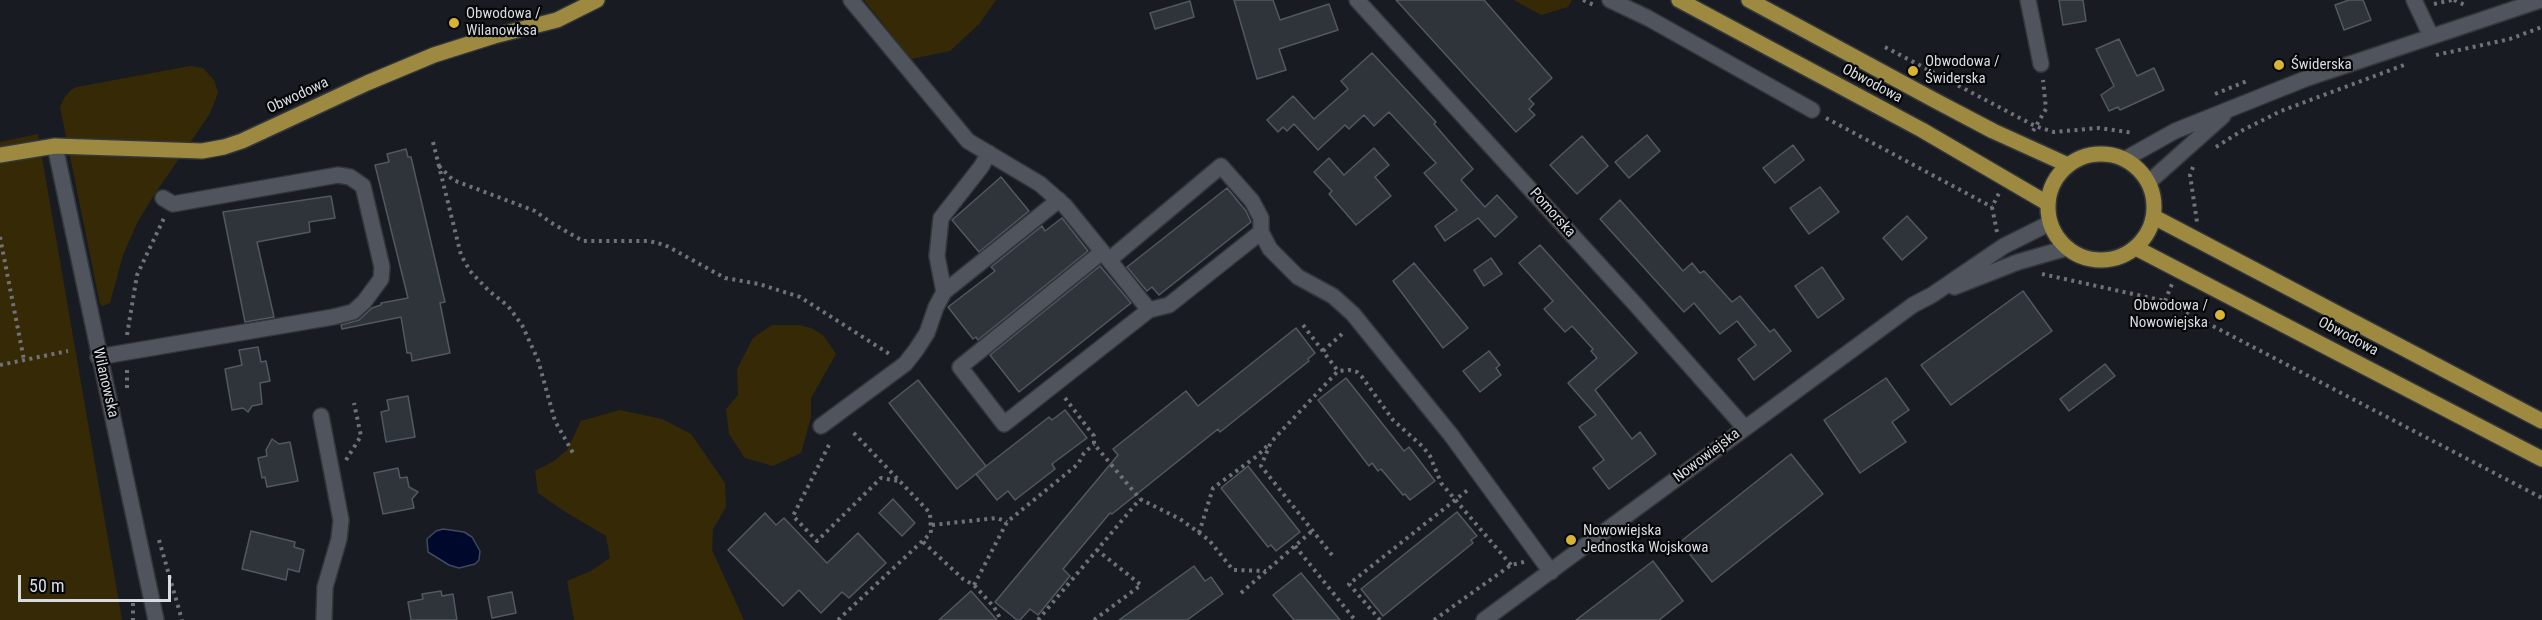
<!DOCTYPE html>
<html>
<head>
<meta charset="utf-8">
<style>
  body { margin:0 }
  #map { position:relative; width:2542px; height:620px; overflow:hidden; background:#181c22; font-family:"Roboto Condensed",sans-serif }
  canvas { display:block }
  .scale { position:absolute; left:18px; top:575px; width:153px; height:27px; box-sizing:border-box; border:3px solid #d8dbdf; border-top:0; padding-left:8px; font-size:18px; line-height:21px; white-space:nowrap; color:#d8dbdf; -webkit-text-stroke:4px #050709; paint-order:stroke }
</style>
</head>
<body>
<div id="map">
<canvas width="2542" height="620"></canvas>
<div class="scale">50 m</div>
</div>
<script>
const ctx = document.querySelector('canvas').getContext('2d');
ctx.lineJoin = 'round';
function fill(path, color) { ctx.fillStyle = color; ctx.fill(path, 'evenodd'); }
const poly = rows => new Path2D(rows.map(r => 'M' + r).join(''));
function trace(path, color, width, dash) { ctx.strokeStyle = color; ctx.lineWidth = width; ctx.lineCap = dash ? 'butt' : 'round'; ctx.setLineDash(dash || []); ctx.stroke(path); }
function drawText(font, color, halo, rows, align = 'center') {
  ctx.font = font + ' "Roboto Condensed",sans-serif'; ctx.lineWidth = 4.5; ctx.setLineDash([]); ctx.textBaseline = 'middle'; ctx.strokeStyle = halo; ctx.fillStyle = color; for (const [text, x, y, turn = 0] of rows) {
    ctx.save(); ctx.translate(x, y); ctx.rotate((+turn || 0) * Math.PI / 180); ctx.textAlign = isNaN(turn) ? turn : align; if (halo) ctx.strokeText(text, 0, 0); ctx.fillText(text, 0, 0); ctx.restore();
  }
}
fill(poly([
  [864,0,996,0,979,24,950,51,911,59],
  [1514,0,1572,0,1568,7,1541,15],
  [190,66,203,68,214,80,218,92,215,101,209,115,154,195,137,223,123,255,110,303,103,306,100,304,60,107,64,98,71,90,77,87],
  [38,134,122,620,0,620,0,142],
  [772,325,799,325,811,328,823,335,836,354,811,398,811,417,801,453,773,466,745,458,729,434,726,409,738,395,737,369,753,338],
  [620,410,662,419,691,434,725,483,726,507,713,529,712,550,744,620,574,620,567,581,591,571,610,558,606,536,564,511,538,493,535,471,554,461,567,450,581,421]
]), '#352a05');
const water = poly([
  [443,529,464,532,472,537,480,551,479,560,475,564,459,568,449,565,428,552,427,539,436,531,443,529]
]);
fill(water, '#00092b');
trace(water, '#414861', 1.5);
const building = poly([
  [1234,0,1273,0,1280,20,1329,4,1338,30,1279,49,1286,70,1257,79,1234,0],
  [1396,0,1484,0,1552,78,1529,99,1534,104,1529,109,1535,115,1516,132,1396,0],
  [2059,0,2083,0,2086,21,2063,25,2059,0],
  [2349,0,2363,0,2371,20,2344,30,2335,5,2349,0],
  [1190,1,1194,17,1155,29,1150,13,1190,1],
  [2119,39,2137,76,2154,68,2164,90,2120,110,2118,107,2109,111,2101,95,2114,86,2096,49,2119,39],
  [1372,53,1436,122,1434,124,1473,169,1461,180,1485,207,1497,195,1517,217,1495,237,1478,218,1445,241,1435,226,1457,210,1424,173,1436,163,1389,112,1374,126,1364,115,1349,129,1345,125,1318,150,1294,124,1287,131,1283,127,1278,132,1267,120,1293,96,1314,119,1348,89,1341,81,1372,53],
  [1647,135,1660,151,1629,178,1615,162,1647,135],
  [1582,136,1608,166,1577,194,1550,165,1582,136],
  [1793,145,1804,160,1775,183,1763,168,1793,145],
  [1374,148,1389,165,1375,177,1391,196,1356,225,1329,194,1332,191,1314,172,1329,158,1344,175,1374,148],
  [406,149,408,157,411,157,445,302,440,303,450,353,412,361,411,353,407,353,401,317,342,329,341,325,359,320,372,308,381,305,381,303,408,298,375,165,389,162,387,154,406,149],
  [1001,177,1029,211,979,252,952,220,1001,177],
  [1820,187,1839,212,1809,234,1790,208,1820,187],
  [1227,188,1246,211,1251,222,1159,295,1152,287,1147,291,1127,267,1227,188],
  [331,196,335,218,309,222,310,232,257,242,274,317,245,322,223,212,331,196],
  [1620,200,1683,271,1692,263,1700,273,1704,271,1732,302,1740,296,1770,332,1774,329,1791,351,1754,380,1738,359,1756,345,1737,321,1720,334,1694,303,1684,312,1600,219,1620,200],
  [1907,216,1927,238,1902,260,1883,238,1907,216],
  [1062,218,1088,251,978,340,976,337,973,339,948,307,995,271,991,267,1042,226,1045,231,1062,218],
  [1540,245,1637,353,1595,390,1632,439,1640,432,1656,454,1609,489,1593,468,1604,460,1579,427,1596,415,1568,383,1597,358,1591,351,1593,349,1572,326,1565,332,1544,309,1553,301,1519,263,1540,245],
  [1491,258,1502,274,1484,286,1474,270,1491,258],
  [1414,263,1468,328,1443,348,1393,281,1414,263],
  [1100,266,1131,303,1019,392,990,355,1100,266],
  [1822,267,1844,299,1818,318,1795,286,1822,267],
  [2023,291,2052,331,1951,405,1921,365,2023,291],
  [1296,328,1315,353,1308,359,1309,361,1220,432,1218,429,1112,514,1110,513,1063,569,1070,576,1038,615,1030,609,1020,620,1017,620,995,602,1118,455,1113,449,1186,391,1198,406,1296,328],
  [258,347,261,362,266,361,270,381,260,383,262,404,252,406,248,412,243,408,232,410,225,369,242,365,239,350,258,347],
  [1489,351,1500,365,1496,368,1501,375,1480,392,1463,371,1489,351],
  [2105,364,2115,376,2069,411,2060,399,2105,364],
  [1346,378,1404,451,1409,447,1435,481,1410,500,1405,494,1403,495,1381,469,1378,471,1372,463,1369,466,1318,400,1346,378],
  [1886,378,1909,410,1892,422,1906,442,1860,473,1824,420,1886,378],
  [918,380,986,466,957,489,889,403,918,380],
  [408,396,415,437,386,442,381,412,389,410,387,400,408,396],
  [1065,410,1087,438,1052,464,1055,469,1015,500,1008,491,997,500,976,474,1049,417,1052,420,1065,410],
  [272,439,279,444,290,442,298,481,267,487,265,477,262,478,258,458,267,456,266,450,272,439],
  [1791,454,1823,494,1712,582,1680,542,1791,454],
  [1248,466,1300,532,1276,551,1271,545,1268,547,1221,488,1248,466],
  [398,468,400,478,407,477,409,487,418,492,412,499,414,508,383,514,374,473,398,468],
  [893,499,915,523,902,536,879,513,893,499],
  [1457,512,1477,536,1471,540,1473,543,1383,616,1361,589,1457,512],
  [765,513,776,525,784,518,827,563,858,533,886,563,849,598,842,592,821,613,799,590,783,606,728,550,765,513],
  [251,531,295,542,294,547,304,550,299,572,288,569,286,580,242,569,251,531],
  [1653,561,1683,601,1659,620,1576,620,1653,561],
  [1194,566,1205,581,1211,577,1223,594,1187,620,1119,620,1194,566],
  [1301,573,1340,620,1294,620,1273,595,1301,573],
  [441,591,442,596,453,594,457,620,411,620,408,602,423,599,422,594,441,591],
  [971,591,997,620,939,620,971,591],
  [512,592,516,613,492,618,488,597,512,592]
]);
fill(building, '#2f343b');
trace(building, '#52585f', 1.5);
const minor = poly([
  [851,0,968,141,1040,184,1065,206,1109,260,1221,166,1252,201,1261,218,1261,232],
  [1357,0,1636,305,1745,428],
  [1610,0,1648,18,1812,110],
  [2028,0,2041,64],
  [2414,0,2431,36],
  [55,146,156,620],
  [2125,159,2175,131,2305,79,2541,0],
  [2149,182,2223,116],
  [1102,252,960,367,1004,424,1149,310,1169,305,1261,232,1270,249,1298,277,1333,296,1353,314,1451,435,1551,572],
  [1109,260,1149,310],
  [1954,287,2018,262,2067,248],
  [944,292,937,256,941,218,981,167,989,153],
  [98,357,333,317,353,312,364,302,381,279,382,267,363,186,350,177,338,175,173,204,163,198],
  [321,416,341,520,339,539,325,587,324,620],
  [821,426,905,364,916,350,927,333,936,307,944,292,1059,200],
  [1484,620,1913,305,1932,295,2004,246,2050,223]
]);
const major = poly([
  [1679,0,1922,130,2047,203],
  [1749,0,1936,101,1993,131,2068,165],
  '2048 207a53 53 0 1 1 106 0a53 53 0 1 1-106 0Z',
  [0,155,55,146,202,151,224,147,242,141,367,83,434,55,494,36,557,20,597,0],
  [2154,217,2542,421],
  [2136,248,2542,459]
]);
trace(minor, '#33363a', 18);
trace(major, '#33363a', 18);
trace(poly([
  [1583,0,1594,5],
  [2454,0,2467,6],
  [2434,4,2452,0],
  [1885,47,2035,126,2054,132,2099,128,2134,133],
  [2436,55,2510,39,2542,27],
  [2215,94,2247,81],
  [1826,118,1992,207],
  [2033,131,2046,109,2043,80],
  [433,142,461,255,470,271,489,291,508,306,522,325,538,360,555,421,573,453],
  [2216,147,2243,130,2281,111,2404,65],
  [439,166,453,180,535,211,550,222,583,241,649,241,665,245,725,278,759,284,800,297,891,355],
  [2193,167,2190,175,2197,222],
  [1997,232,1992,207,1999,193],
  [0,237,24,360],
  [2042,274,2165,301,2542,498],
  [2165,301,2172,284],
  [1303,325,1338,371],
  [127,335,137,275,164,218],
  [1323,351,1343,333],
  [0,365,68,351],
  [127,370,127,392],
  [1065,398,1094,436,1094,444,1140,499,1180,519,1209,540,1233,570,1266,571],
  [829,445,793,516,817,541,881,478,899,481],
  [346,460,361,436,354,403],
  [932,525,997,518,1007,522],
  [1199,533,1213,488,1257,456,1270,443],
  [159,540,182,620],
  [923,542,963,579,974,585,994,607,1001,620],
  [1295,546,1355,620],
  [1332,555,1261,466,1271,442,1338,371,1349,370,1357,372,1362,377,1393,420,1423,447,1430,456,1441,483,1511,565],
  [974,585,1007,522,1078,464,1084,453,1094,444],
  [1241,593,1312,531],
  [133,603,133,620],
  [838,620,931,533,930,513,852,431],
  [1038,620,1140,499],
  [1094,620,1141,585,1097,550],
  [1380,620,1349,584,1469,489],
  [1434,620,1511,565,1524,562]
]), '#6f7278', 4, [3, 4.5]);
trace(minor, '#50555d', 15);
trace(major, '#9d8a40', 15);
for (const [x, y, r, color] of [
  [454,23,6,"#d8b434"],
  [2279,65,6,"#d8b434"],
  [1913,71,6,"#d8b434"],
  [2220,315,6,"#d8b434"],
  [1571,540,6,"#d8b434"]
]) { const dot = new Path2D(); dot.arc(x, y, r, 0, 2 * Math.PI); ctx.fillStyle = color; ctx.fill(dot); trace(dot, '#050709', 2); }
drawText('15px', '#d8dbdf', '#050709', [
  ["Obwodowa /",466,14],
  ["Wilanowksa",466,31],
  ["Obwodowa /",1925,62],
  ["Świderska",1925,79],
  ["Świderska",2291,65],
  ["Obwodowa /",2208,306,"right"],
  ["Nowowiejska",2208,323,"right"],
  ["Nowowiejska",1583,531],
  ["Jednostka Wojskowa",1583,548]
], 'left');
drawText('15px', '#d8dbdf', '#050709', [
  ["Obwodowa",1872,84,28],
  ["Obwodowa",298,96,-25],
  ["Pomorska",1552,213,48],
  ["Obwodowa",2348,337,28],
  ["Wilanowska",105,383,77],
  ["Nowowiejska",1707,456,-37]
]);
</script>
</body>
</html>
